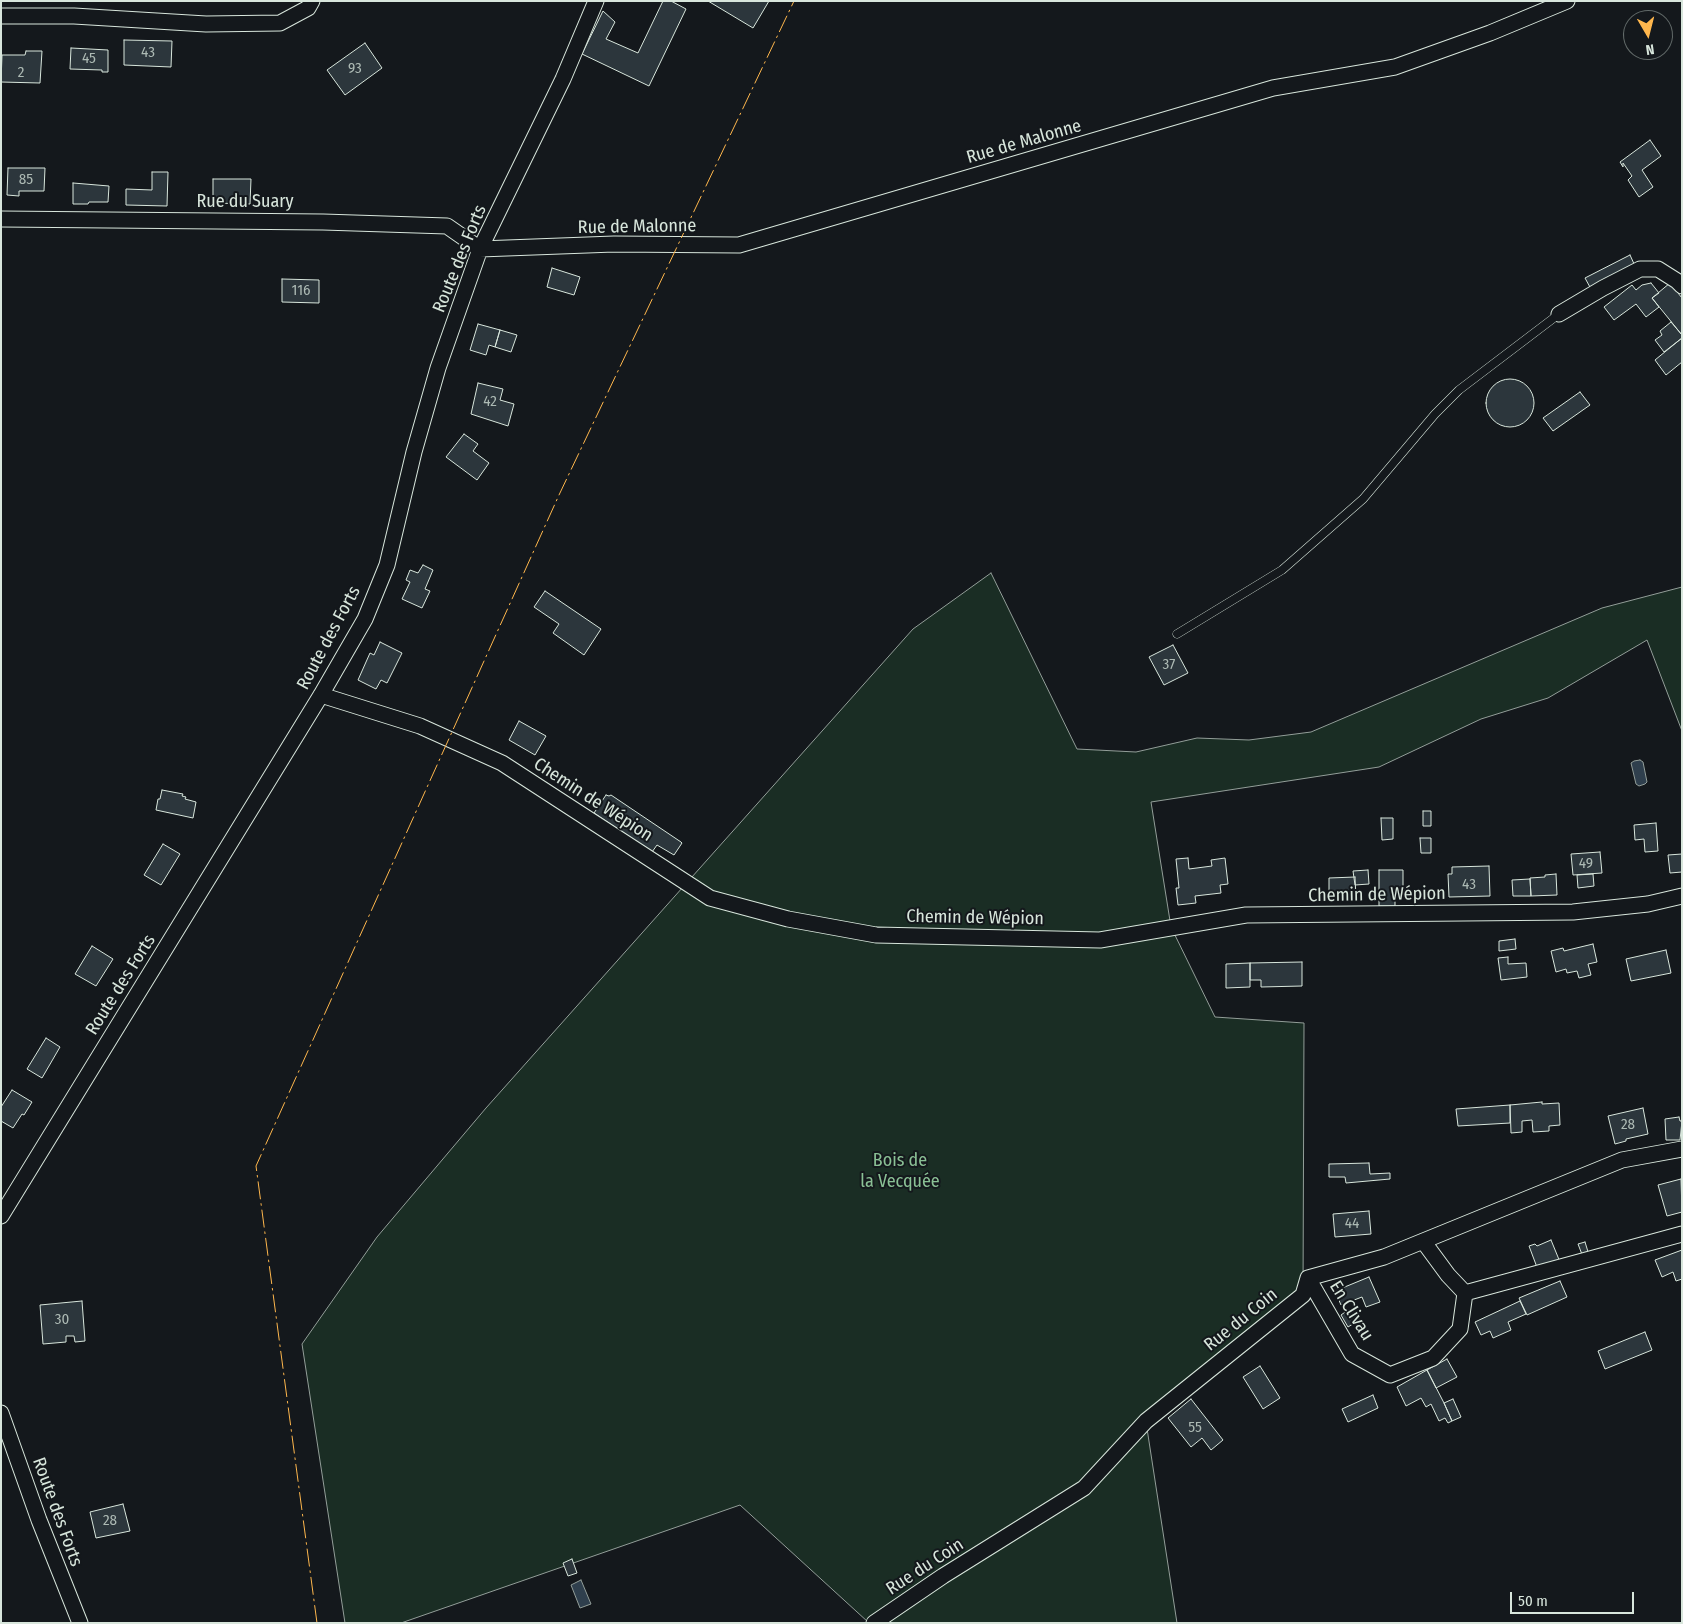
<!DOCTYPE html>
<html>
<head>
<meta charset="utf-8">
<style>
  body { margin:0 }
  #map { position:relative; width:1683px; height:1624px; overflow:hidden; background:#14181c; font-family:"Fira Sans Condensed",sans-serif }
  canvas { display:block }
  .frame { position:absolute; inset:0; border:2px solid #d8e6dc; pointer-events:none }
  .north { position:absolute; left:1623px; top:10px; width:50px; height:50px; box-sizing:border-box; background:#14181c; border:1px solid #626a69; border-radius:50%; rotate:172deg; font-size:14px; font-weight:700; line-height:20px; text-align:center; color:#d8e6dc }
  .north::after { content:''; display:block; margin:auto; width:18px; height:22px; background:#ffb74d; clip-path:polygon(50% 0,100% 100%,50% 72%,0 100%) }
  .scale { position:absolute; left:1510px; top:1592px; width:124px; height:22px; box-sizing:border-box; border:2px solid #d8e6dc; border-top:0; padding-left:6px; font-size:15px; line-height:18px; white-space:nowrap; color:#d8e6dc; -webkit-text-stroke:4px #14181c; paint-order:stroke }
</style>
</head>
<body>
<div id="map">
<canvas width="1683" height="1624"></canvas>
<div class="frame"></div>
<div class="north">N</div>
<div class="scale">50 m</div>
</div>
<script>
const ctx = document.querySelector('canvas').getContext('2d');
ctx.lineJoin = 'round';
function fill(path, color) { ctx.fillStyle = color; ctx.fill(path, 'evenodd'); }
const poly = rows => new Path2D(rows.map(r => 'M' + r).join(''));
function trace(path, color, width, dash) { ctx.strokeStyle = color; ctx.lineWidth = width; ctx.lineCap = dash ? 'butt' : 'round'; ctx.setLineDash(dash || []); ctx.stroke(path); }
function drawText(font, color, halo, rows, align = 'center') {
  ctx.font = font + ' "Fira Sans Condensed",sans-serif'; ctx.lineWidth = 4; ctx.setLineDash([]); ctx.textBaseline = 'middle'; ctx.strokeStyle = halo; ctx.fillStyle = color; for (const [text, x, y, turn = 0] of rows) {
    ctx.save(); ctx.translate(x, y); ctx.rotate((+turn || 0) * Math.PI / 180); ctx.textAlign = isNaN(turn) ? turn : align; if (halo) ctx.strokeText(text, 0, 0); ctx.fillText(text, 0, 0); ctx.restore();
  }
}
const green = poly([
  [991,573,1077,749,1136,752,1197,738,1249,740,1311,732,1602,608,1682,587,1682,731,1647,640,1548,698,1481,719,1379,767,1151,802,1171,927,1215,1017,1304,1023,1303,1295,1146,1422,1177,1623,867,1623,868,1622,740,1505,401,1623,345,1623,302,1344,377,1237,486,1108,913,629,991,573]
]);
fill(green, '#1a2d24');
trace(green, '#939e99', 1);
const water = poly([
  [1640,760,1643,762,1647,782,1645,784,1639,786,1636,784,1631,763,1634,761,1640,760],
  [581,1580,591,1604,580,1608,571,1585,581,1580]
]);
fill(water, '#2f3f4d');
trace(water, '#939e99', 1);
const building = poly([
  [663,1,671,1,686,9,649,86,582,54,603,11,615,22,606,39,638,53,663,1],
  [708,1,769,1,753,28,708,1],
  [124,40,172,41,171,67,124,65,124,40],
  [365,43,382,68,345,95,327,70,365,43],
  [71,48,108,50,108,72,102,72,102,70,70,69,71,48],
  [26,51,42,51,40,83,1,82,2,55,25,55,26,51],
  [1650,140,1661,156,1642,170,1653,187,1639,197,1628,180,1632,176,1623,163,1623,167,1620,162,1650,140],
  [8,168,45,168,44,191,19,191,19,196,7,195,8,168],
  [152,172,168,172,167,206,126,205,126,189,152,190,152,172],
  [213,179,251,179,250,204,213,203,213,179],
  [73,183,109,186,108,202,89,202,88,204,73,204,73,183],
  [1630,255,1635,266,1591,289,1585,278,1630,255],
  [552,268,580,277,574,295,547,287,552,268],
  [282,279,319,280,319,303,282,302,282,279],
  [1651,283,1659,293,1652,298,1659,307,1646,317,1636,304,1614,320,1604,307,1632,285,1636,290,1642,285,1651,283],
  [1670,283,1682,298,1682,335,1652,298,1670,283],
  [1671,322,1682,335,1682,338,1664,352,1655,340,1662,335,1660,331,1671,322],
  [478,324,500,330,495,347,489,345,486,355,470,350,478,324],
  [500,330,517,335,511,352,495,347,500,330],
  [1682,338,1682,362,1666,375,1655,360,1682,338],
  '1486 403a24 24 0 1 1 48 0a24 24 0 1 1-48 0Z',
  [478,383,503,389,500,400,514,404,508,426,471,414,478,383],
  [1580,392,1590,405,1553,431,1543,418,1580,392],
  [464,434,478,444,473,451,489,463,477,480,446,457,464,434],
  [423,565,433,570,425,589,430,591,422,608,402,599,410,582,406,580,410,570,418,573,423,565],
  [545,591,601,629,584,655,553,633,559,624,534,607,545,591],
  [380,642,402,653,387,683,381,680,376,689,358,680,370,653,374,655,380,642],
  [1173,645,1188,673,1164,685,1149,657,1173,645],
  [519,721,546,736,535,755,509,740,519,721],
  [162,790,183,794,182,796,186,797,185,799,196,802,193,818,156,810,158,799,160,799,162,790],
  [606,795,609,796,611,795,681,842,682,843,674,855,657,845,652,852,594,813,606,795],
  [1423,811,1431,811,1431,826,1423,826,1423,811],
  [1381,818,1393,818,1393,839,1382,840,1381,818],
  [1656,823,1658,851,1645,852,1644,839,1635,840,1634,825,1656,823],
  [1420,838,1431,838,1431,853,1421,853,1420,838],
  [163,844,180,854,161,885,144,875,163,844],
  [1600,852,1602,873,1573,875,1571,854,1600,852],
  [1682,854,1682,872,1670,873,1668,855,1682,854],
  [1188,858,1189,869,1212,866,1211,860,1225,858,1228,884,1220,885,1221,893,1195,896,1196,903,1178,905,1176,888,1179,888,1176,859,1188,858],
  [1489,866,1490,896,1449,897,1448,874,1452,874,1452,867,1489,866],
  [1368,870,1369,884,1355,885,1353,871,1368,870],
  [1379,870,1403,870,1403,896,1395,897,1395,906,1379,906,1379,870],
  [1556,874,1557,895,1531,896,1530,878,1545,877,1545,875,1556,874],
  [1593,874,1594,886,1578,888,1577,875,1593,874],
  [1355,877,1356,898,1329,897,1329,878,1355,877],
  [1530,879,1531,896,1513,896,1512,880,1530,879],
  [1515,939,1516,949,1499,951,1499,941,1515,939],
  [1593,944,1597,962,1588,964,1591,975,1579,978,1577,971,1567,973,1566,969,1556,972,1551,951,1563,948,1564,951,1593,944],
  [92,946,113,959,96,986,75,974,92,946],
  [1666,950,1671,973,1631,981,1626,959,1666,950],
  [1508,957,1508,964,1526,963,1527,977,1501,980,1498,958,1508,957],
  [1302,962,1302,986,1261,987,1261,980,1250,980,1250,963,1302,962],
  [1250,963,1250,987,1226,988,1226,964,1250,963],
  [46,1038,60,1047,42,1078,27,1069,46,1038],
  [12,1090,32,1102,24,1115,22,1114,13,1128,1,1121,1,1107,12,1090],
  [1542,1102,1542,1104,1559,1103,1560,1125,1549,1126,1549,1131,1533,1132,1532,1120,1522,1121,1522,1132,1511,1133,1510,1105,1542,1102],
  [1510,1105,1510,1123,1458,1126,1456,1109,1510,1105],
  [1643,1108,1648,1134,1626,1139,1626,1141,1615,1144,1608,1116,1643,1108],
  [1679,1117,1680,1121,1682,1121,1680,1140,1666,1140,1665,1119,1679,1117],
  [1369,1163,1370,1174,1390,1173,1390,1179,1346,1183,1345,1177,1329,1177,1329,1164,1369,1163],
  [1681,1179,1682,1212,1667,1216,1658,1185,1681,1179],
  [1369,1211,1371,1234,1335,1237,1333,1214,1369,1211],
  [1551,1240,1560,1262,1538,1270,1529,1246,1535,1244,1537,1246,1551,1240],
  [1585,1242,1589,1255,1583,1257,1578,1244,1585,1242],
  [1682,1250,1682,1279,1676,1281,1673,1272,1662,1277,1655,1260,1682,1250],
  [1369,1277,1380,1302,1366,1307,1362,1297,1341,1305,1335,1291,1369,1277],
  [1560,1281,1567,1297,1527,1315,1519,1298,1560,1281],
  [82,1301,85,1341,75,1342,74,1336,66,1336,66,1342,43,1344,40,1305,82,1301],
  [1520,1301,1526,1314,1508,1322,1511,1330,1493,1338,1490,1331,1481,1335,1475,1322,1520,1301],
  [1348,1310,1356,1322,1348,1327,1341,1315,1348,1310],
  [1645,1332,1652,1350,1605,1369,1598,1351,1645,1332],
  [1447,1359,1457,1377,1436,1388,1427,1370,1447,1359],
  [1260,1366,1280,1398,1263,1409,1243,1377,1260,1366],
  [1427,1370,1444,1403,1452,1421,1448,1423,1445,1418,1439,1421,1431,1404,1426,1407,1421,1398,1406,1406,1397,1387,1427,1370],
  [1373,1395,1378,1408,1348,1422,1342,1409,1373,1395],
  [1191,1399,1223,1440,1211,1450,1202,1438,1191,1447,1168,1418,1191,1399],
  [1453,1399,1461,1417,1452,1421,1444,1403,1453,1399],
  [123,1504,130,1531,96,1538,90,1512,123,1504],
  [572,1559,577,1573,568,1576,563,1563,572,1559]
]);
fill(building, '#2c363c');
trace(building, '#d8e6dc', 1);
const lane = poly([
  [1177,634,1282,570,1363,499,1435,414,1459,390,1559,314]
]);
const street = poly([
  [1,16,74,16,206,24,280,23,308,8,312,1],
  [1,219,323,222,447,226,480,249,614,244,739,245,1273,88,1395,67,1490,33,1567,1],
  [1559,314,1603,288,1640,269,1658,269,1677,281,1682,286],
  [321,695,420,726,502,763,710,898,788,919,876,935,1100,940,1246,915,1573,912,1648,904,1682,896],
  [1,1216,321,695,365,619,387,565,414,452,438,368,480,249,563,79,596,1],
  [1423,1241,1448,1275,1465,1293,1682,1234],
  [1308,1278,1352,1354,1390,1375,1433,1358,1460,1329,1465,1293],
  [1,1413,39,1520,80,1623],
  [874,1623,943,1576,1084,1488,1146,1421,1303,1295,1308,1278,1384,1257,1622,1160,1682,1149]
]);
trace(lane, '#d8e6dc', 9);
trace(street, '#d8e6dc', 17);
trace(lane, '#14181c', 8);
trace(street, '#14181c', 15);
trace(poly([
  [317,1623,256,1166,559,495,794,1]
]), '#ffb74d', 1, [18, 4, 2.5, 4]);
drawText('15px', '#adbab4', null, [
  ["43",148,53],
  ["45",89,59],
  ["93",355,69],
  ["2",21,73],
  ["85",26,180],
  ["116",301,291],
  ["42",490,402],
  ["37",1169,665],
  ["49",1586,864],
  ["43",1469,885],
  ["28",1628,1125],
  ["44",1352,1224],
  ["30",62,1320],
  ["55",1195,1428],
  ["28",110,1521]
]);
drawText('18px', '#d8e6dc', '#14181c', [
  ["Rue de Malonne",1024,142,-16],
  ["Rue du Suary",245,202],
  ["Rue de Malonne",637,227,-1],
  ["Route des Forts",460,259,-68],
  ["Route des Forts",329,638,-62],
  ["Chemin de Wépion",593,800,33],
  ["Chemin de Wépion",1377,895,-1],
  ["Chemin de Wépion",975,918,1],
  ["Route des Forts",121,985,-58],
  ["En Clivau",1351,1311,58],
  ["Rue du Coin",1241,1320,-39],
  ["Route des Forts",57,1512,70],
  ["Rue du Coin",925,1567,-33]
]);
drawText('18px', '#8ac095', '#14181c', [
  ["Bois de",900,1161],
  ["la Vecquée",900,1182]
]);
</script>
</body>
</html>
